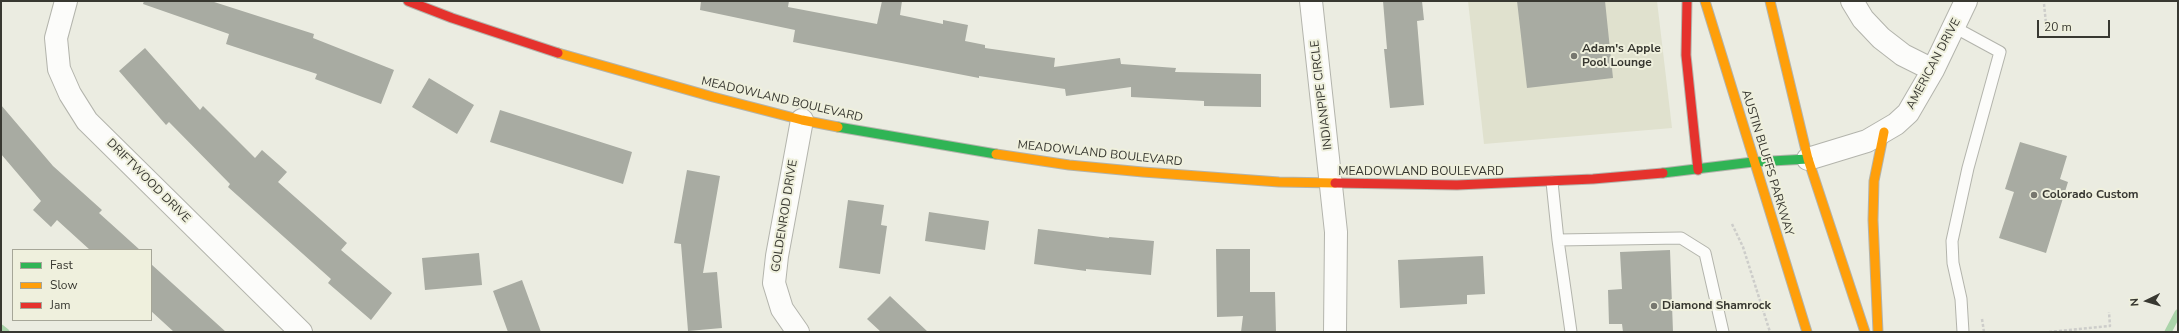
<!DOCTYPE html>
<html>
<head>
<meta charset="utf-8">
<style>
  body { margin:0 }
  #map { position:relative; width:2179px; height:333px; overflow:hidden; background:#ebece1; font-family:"Nunito Sans",sans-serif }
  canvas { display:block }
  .frame { position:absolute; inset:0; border:2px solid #383831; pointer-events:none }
  .legend { position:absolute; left:12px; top:249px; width:140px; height:72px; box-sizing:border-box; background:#eff0dd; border:1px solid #a6a698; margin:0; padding:5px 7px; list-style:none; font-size:12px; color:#383831 }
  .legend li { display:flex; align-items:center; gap:8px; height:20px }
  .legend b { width:20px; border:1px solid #a6a698 }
  .north { position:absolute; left:2127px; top:281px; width:40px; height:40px; -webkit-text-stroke:3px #eff0dd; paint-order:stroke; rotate:265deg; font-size:11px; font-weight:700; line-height:16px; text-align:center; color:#383831 }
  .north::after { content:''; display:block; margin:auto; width:14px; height:18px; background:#383831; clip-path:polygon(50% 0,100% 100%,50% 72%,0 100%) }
  .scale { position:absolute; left:2037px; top:20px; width:73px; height:18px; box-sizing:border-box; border:2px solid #383831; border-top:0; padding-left:5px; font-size:12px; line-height:14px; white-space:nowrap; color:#383831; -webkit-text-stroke:3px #eff0dd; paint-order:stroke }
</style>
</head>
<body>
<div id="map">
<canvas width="2179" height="333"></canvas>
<div class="frame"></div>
<ul class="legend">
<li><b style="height:5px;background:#30b455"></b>Fast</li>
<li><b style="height:5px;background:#ff9f0a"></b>Slow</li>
<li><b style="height:5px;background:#e5322d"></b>Jam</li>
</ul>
<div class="north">N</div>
<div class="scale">20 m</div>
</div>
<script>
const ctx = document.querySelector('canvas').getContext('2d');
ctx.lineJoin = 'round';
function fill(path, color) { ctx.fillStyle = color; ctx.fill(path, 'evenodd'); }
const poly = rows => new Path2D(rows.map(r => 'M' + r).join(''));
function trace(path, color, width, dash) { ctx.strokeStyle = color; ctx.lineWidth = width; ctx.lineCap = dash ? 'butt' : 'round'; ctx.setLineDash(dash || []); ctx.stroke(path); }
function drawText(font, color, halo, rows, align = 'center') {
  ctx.font = font + ' "Nunito Sans",sans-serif'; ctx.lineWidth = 4; ctx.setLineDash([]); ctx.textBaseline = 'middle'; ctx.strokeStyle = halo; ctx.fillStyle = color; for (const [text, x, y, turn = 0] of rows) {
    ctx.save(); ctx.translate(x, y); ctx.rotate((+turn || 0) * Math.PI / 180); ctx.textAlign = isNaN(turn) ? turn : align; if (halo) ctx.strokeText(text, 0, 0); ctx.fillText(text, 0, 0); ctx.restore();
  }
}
fill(poly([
  [1468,1,1657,1,1672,128,1484,144]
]), '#e0e1ce');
trace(poly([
  [1,328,6,332],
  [2168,332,2178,313]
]), '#aad4a9', 7);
fill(poly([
  [144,1,211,1,314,34,313,38,394,70,381,104,315,79,317,74,226,44,229,34,143,4],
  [701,1,789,1,788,7,877,24,882,1,902,1,900,15,943,24,943,20,968,25,965,41,985,45,985,48,1055,58,1054,67,1120,58,1121,64,1176,68,1175,72,1261,74,1261,107,1204,106,1204,101,1131,97,1131,87,1066,96,1065,89,979,76,979,78,793,42,795,30,700,10],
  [1383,1,1422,1,1424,20,1417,21,1424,105,1390,108,1384,49,1387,49],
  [1517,1,1605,1,1613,78,1527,88],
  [145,48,200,110,203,106,255,158,262,150,287,172,278,182,347,243,341,250,392,293,371,320,328,283,331,279,228,187,230,184,169,122,166,125,119,71],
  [429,78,474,105,457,134,412,107],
  [1,105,53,166,102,210,99,213,140,250,90,250,57,220,51,227,33,210,41,201,1,154],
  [500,110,632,152,623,184,490,142],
  [2020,142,2067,156,2060,179,2068,182,2046,253,1999,238,2014,192,2005,189],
  [687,170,720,176,703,273,717,272,722,328,688,331,681,244,674,243],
  [848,200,884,205,881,225,887,226,880,274,839,268],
  [929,212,989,221,985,250,925,241],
  [1038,229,1109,238,1109,237,1154,241,1151,275,1086,269,1086,271,1034,264],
  [1216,249,1250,249,1250,292,1275,292,1276,332,1241,332,1243,316,1217,317],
  [1670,250,1673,332,1623,332,1622,324,1609,324,1608,290,1622,289,1620,252],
  [479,253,482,285,425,290,422,258],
  [1483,256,1485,294,1467,295,1467,304,1400,308,1398,260],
  [151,264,226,332,174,332,151,311],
  [522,280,541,332,508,332,493,291],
  [890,296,928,332,881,332,867,319]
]), '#a8aba2');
const lane = poly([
  [1954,27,2000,52,1968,168,1952,241,1953,263,1961,299,1963,332],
  [1552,182,1558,240],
  [1571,332,1558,240,1681,238,1705,253,1723,332]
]);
const street = poly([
  [66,1,56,38,59,69,70,94,87,121,301,332],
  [1311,1,1336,232,1335,332],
  [1852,1,1863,19,1881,38,1903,55,1933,70],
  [1808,159,1867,141,1896,124,1908,113,1933,70,1966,1],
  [798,332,782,309,774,283,777,256,802,120]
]);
const fast = poly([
  [838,127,996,154],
  [1663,173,1753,162,1808,159]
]);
const slow = poly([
  [1705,1,1807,332],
  [1770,1,1808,159,1865,332],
  [558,53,713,97,802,120,838,127],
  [996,154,1069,165,1143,172,1279,182,1335,183],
  [1878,332,1873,220,1874,181,1884,132]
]);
const jam = poly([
  [408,1,452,18,558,53],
  [1687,1,1686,55,1698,170],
  [1335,183,1457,185,1593,179,1663,173]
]);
trace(lane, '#b3b4ac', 13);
trace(street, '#b3b4ac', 24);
trace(fast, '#b3b4ac', 11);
trace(slow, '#b3b4ac', 11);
trace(jam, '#b3b4ac', 11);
trace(poly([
  [2044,4,2047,33],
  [1732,224,1743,247,1770,332],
  [1982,319,1984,332],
  [2049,332,2110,326,2109,312]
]), '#cdcdca', 2.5, [3, 2]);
trace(lane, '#fcfcfa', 11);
trace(street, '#fcfcfa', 22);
trace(fast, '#30b455', 9);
trace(slow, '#ff9f0a', 9);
trace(jam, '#e5322d', 9);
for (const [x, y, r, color] of [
  [1574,56,4,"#77776f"],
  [2034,195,4,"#77776f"],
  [1654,306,4,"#77776f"]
]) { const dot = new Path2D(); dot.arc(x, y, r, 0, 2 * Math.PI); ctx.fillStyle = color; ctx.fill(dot); trace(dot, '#eff0dd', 1.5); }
drawText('bold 12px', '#383831', '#eff0dd', [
  ["Adam's Apple",1582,49],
  ["Pool Lounge",1582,63],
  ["Colorado Custom",2042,195],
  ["Diamond Shamrock",1662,306]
], 'left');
drawText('12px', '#383831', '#eff0dd', [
  ["AMERICAN DRIVE",1934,64,-62],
  ["INDIANPIPE CIRCLE",1322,95,-97],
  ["MEADOWLAND BOULEVARD",782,100,13],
  ["MEADOWLAND BOULEVARD",1100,154,6],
  ["AUSTIN BLUFFS PARKWAY",1767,163,73],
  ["MEADOWLAND BOULEVARD",1421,172],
  ["DRIFTWOOD DRIVE",148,181,45],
  ["GOLDENROD DRIVE",785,216,-81]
]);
</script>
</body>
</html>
